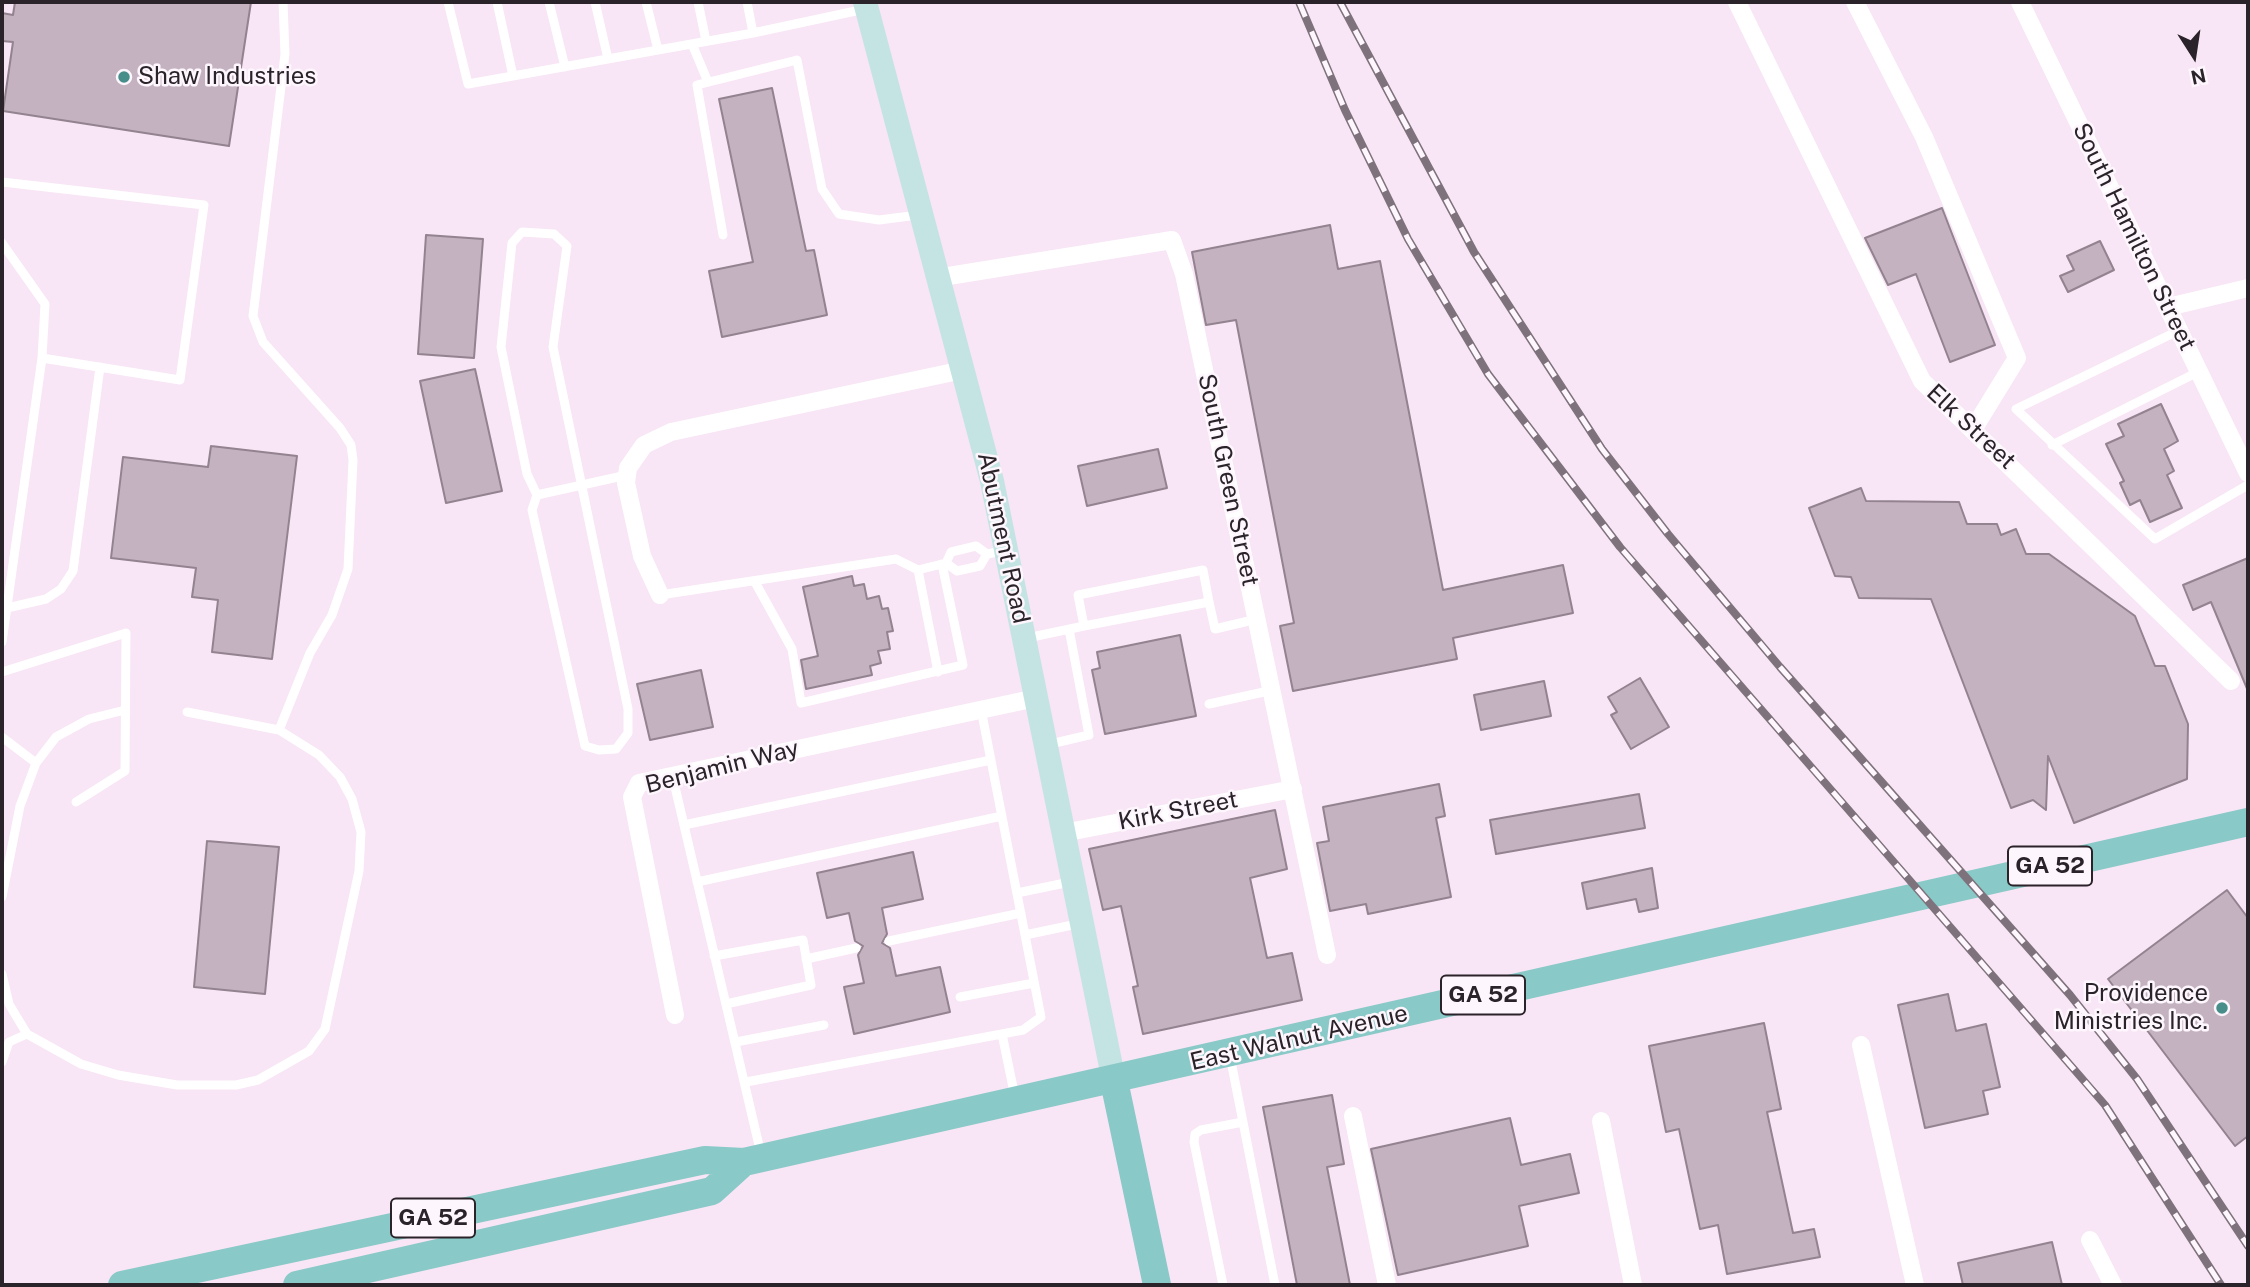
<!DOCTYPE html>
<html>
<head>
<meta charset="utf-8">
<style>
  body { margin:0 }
  #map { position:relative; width:2250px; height:1287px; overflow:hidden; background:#f8e5f5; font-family:"Public Sans",sans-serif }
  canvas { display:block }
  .frame { position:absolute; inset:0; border:4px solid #2a2329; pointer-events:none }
  .north { position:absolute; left:2159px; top:21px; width:70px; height:70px; -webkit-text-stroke:5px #fef6fd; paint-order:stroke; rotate:168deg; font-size:19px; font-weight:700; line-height:28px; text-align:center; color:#2a2329 }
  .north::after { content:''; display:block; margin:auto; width:24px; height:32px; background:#2a2329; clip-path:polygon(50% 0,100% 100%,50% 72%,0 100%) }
</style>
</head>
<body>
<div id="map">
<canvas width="2250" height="1287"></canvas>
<div class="frame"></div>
<div class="north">N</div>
</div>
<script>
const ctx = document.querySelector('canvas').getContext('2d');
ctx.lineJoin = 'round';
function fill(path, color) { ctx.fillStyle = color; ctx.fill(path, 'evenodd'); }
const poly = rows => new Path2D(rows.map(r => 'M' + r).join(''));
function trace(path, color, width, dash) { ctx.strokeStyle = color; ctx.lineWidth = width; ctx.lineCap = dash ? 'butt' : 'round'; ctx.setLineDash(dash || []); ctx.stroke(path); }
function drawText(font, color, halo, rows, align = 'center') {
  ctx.font = font + ' "Public Sans",sans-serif'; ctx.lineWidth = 5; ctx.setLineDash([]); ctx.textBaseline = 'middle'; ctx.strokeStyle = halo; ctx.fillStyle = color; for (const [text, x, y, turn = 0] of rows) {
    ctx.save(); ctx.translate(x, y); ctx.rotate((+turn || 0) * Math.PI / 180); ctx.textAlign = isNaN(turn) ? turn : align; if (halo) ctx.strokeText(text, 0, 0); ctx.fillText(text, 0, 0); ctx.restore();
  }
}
const building = poly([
  [15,2,251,2,229,146,3,111,13,42,2,41,2,13,13,15,15,2],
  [772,88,806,251,814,250,827,315,722,337,709,271,753,262,719,99,772,88],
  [1942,208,1995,345,1950,362,1916,274,1888,285,1865,238,1942,208],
  [1330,225,1338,269,1380,261,1443,590,1563,565,1573,613,1453,638,1457,659,1293,691,1280,626,1294,623,1236,320,1206,325,1192,252,1330,225],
  [426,235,483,239,474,358,418,354,426,235],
  [2100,241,2114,270,2068,292,2060,276,2074,270,2067,256,2100,241],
  [475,369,502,491,446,503,420,381,475,369],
  [2161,404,2178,441,2164,449,2174,471,2167,475,2182,508,2150,522,2140,500,2130,505,2120,483,2124,481,2106,444,2124,436,2118,424,2161,404],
  [211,446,297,456,272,659,212,652,218,600,192,597,196,568,111,558,123,457,208,467,211,446],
  [1158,449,1167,488,1087,506,1078,466,1158,449],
  [1861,488,1866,501,1959,502,1967,524,1997,524,2001,535,2016,529,2026,554,2049,554,2135,616,2155,666,2165,666,2188,724,2187,779,2074,823,2048,756,2046,810,2033,800,2011,808,1931,599,1859,598,1851,577,1835,576,1809,508,1861,488],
  [2248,558,2248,691,2211,602,2193,610,2183,585,2248,558],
  [852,576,854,586,864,584,867,599,879,596,882,609,888,608,893,631,887,632,890,649,878,651,881,663,870,666,872,675,806,689,801,660,818,656,803,587,852,576],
  [1180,635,1196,716,1105,734,1092,670,1100,668,1097,652,1180,635],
  [701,670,713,727,650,740,637,684,701,670],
  [1640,678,1669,727,1631,749,1611,715,1617,712,1608,697,1640,678],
  [1544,681,1551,716,1481,730,1474,695,1544,681],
  [1439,784,1445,816,1436,818,1451,897,1368,914,1366,904,1330,911,1317,843,1329,841,1323,807,1439,784],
  [1639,794,1645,828,1496,854,1490,820,1639,794],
  [1275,810,1287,869,1250,878,1267,958,1292,953,1302,1000,1143,1034,1133,987,1138,986,1121,906,1103,910,1089,849,1275,810],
  [207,841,279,847,265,994,194,987,207,841],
  [913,852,923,899,882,908,887,934,882,943,890,948,896,976,940,967,950,1012,854,1034,844,987,864,983,858,955,863,946,855,941,849,913,827,918,817,873,913,852],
  [1652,868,1658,908,1639,912,1636,899,1587,909,1582,883,1652,868],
  [2227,890,2248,918,2248,1136,2235,1146,2108,979,2227,890],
  [1948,994,1956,1031,1986,1024,2000,1087,1983,1091,1988,1114,1925,1128,1898,1005,1948,994],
  [1764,1023,1781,1109,1767,1112,1793,1233,1814,1229,1820,1257,1727,1274,1718,1225,1700,1229,1679,1129,1666,1132,1649,1046,1764,1023],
  [1332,1095,1344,1164,1327,1167,1350,1285,1297,1285,1263,1107,1332,1095],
  [1510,1118,1521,1165,1570,1154,1579,1193,1519,1206,1528,1246,1398,1275,1371,1149,1510,1118],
  [2052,1242,2062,1285,1963,1285,1958,1263,2052,1242]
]);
fill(building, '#c4b2c1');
trace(building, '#93828f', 2);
trace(poly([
  [448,2,468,84,753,33,865,9],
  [497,2,513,76],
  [549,2,565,67],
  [595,2,608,59],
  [646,2,658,50],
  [698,2,706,41],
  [747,2,753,33],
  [692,44,708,82],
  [2,182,204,205,180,380,42,358,45,304,2,243],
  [522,232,554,234,567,246,553,347,628,709,628,733,616,749,599,750,585,746,532,510,537,495,527,474,501,347,512,243,522,232],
  [723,235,697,85,797,60,822,189,839,214,879,220,918,215],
  [2180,330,2016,409,2155,539,2248,485],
  [2052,445,2198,372],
  [537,495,627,475],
  [946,563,951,552,976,546,987,554],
  [918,570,938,672],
  [755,582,792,649,801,703,963,665,942,564],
  [660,595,896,559,918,570,946,563,957,571,980,566,987,554,1003,551],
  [1209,602,1084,626,1078,595,1203,570,1209,602,1215,629,1257,619],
  [7,608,46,599,61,589,73,571,100,367],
  [1027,638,1084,626],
  [2,642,42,358],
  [2,672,126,633,125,771,76,802],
  [1209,704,1273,690],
  [279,730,310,653,332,615,348,569,353,460,351,445,340,428,263,342,253,316,285,54,283,2],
  [2,737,36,763],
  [1046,745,1089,735,1069,629],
  [672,774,761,1154],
  [684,825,991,760],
  [697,882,1002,816],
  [1017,893,1070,882],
  [2,897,20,806,36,763,56,737,89,719,125,710],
  [1025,935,1082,923],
  [889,941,1021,913],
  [714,956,803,940,811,985,726,1004],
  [806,959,856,948],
  [2,974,9,1004,27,1034,81,1064,118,1075,177,1085,236,1085,258,1080,309,1051,325,1029,359,871,361,832,352,799,340,777,319,755,279,730,187,712],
  [960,997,1034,983],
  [1002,1034,1015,1097],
  [736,1042,824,1025],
  [1230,1056,1275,1285],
  [2,1062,9,1042,27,1034],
  [746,1082,1023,1030,1041,1017,981,709],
  [1223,1285,1194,1142,1195,1134,1201,1130,1243,1122]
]), '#fff', 9);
trace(poly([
  [1737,2,1922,381,2231,681],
  [1855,2,1924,137,2017,358,1974,428],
  [2020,2,2248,473],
  [936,278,1172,240,1184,274,1327,955],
  [2168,307,2248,288],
  [660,595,642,556,626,483,628,468,644,445,671,432,963,370],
  [1063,833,1293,789],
  [675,1015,632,797,639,783,1036,698],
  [1861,1045,1915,1285],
  [1353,1116,1387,1285],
  [1601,1121,1633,1285],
  [2090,1240,2113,1285]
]), '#fff', 18);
trace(poly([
  [865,2,992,481,1114,1081]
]), '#c4e4e3', 24);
trace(poly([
  [1114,1081,1157,1285],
  [122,1285,705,1160,744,1162,2248,822],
  [297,1285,712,1191,744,1162]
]), '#89c9c7', 28);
const rail = poly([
  [1299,2,1345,110,1408,239,1488,374,1620,547,2105,1105,2221,1285],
  [1340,2,1474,252,1602,449,1668,534,1780,667,2070,995,2137,1079,2248,1246]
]);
trace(rail, '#7e727c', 8);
trace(rail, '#fef6fd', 5, [16]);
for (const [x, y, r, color] of [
  [124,77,7,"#478e8b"],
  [2222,1008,7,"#478e8b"]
]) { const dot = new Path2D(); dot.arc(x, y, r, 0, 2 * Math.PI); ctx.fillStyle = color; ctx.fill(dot); trace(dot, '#fef6fd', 2.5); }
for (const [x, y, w] of [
  [2050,866,84],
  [1483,995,84],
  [433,1218,84]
]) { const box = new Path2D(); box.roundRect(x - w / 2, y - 19.5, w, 39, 5); ctx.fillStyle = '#fef6fd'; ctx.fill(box); trace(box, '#2a2329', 2); }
drawText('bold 23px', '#2a2329', null, [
  ["GA 52",2050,866],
  ["GA 52",1483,995],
  ["GA 52",433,1218]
]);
drawText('24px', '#2a2329', '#fef6fd', [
  ["Shaw Industries",138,77],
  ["Providence",2208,994,"right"],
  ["Ministries Inc.",2208,1022,"right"]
], 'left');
drawText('24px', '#2a2329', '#fef6fd', [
  ["South Hamilton Street",2134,237,64],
  ["Elk Street",1971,427,43],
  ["South Green Street",1228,480,78],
  ["Abutment Road",1003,538,78],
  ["Benjamin Way",722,767,-14],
  ["Kirk Street",1178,811,-11],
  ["East Walnut Avenue",1299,1038,-13]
]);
</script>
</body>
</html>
